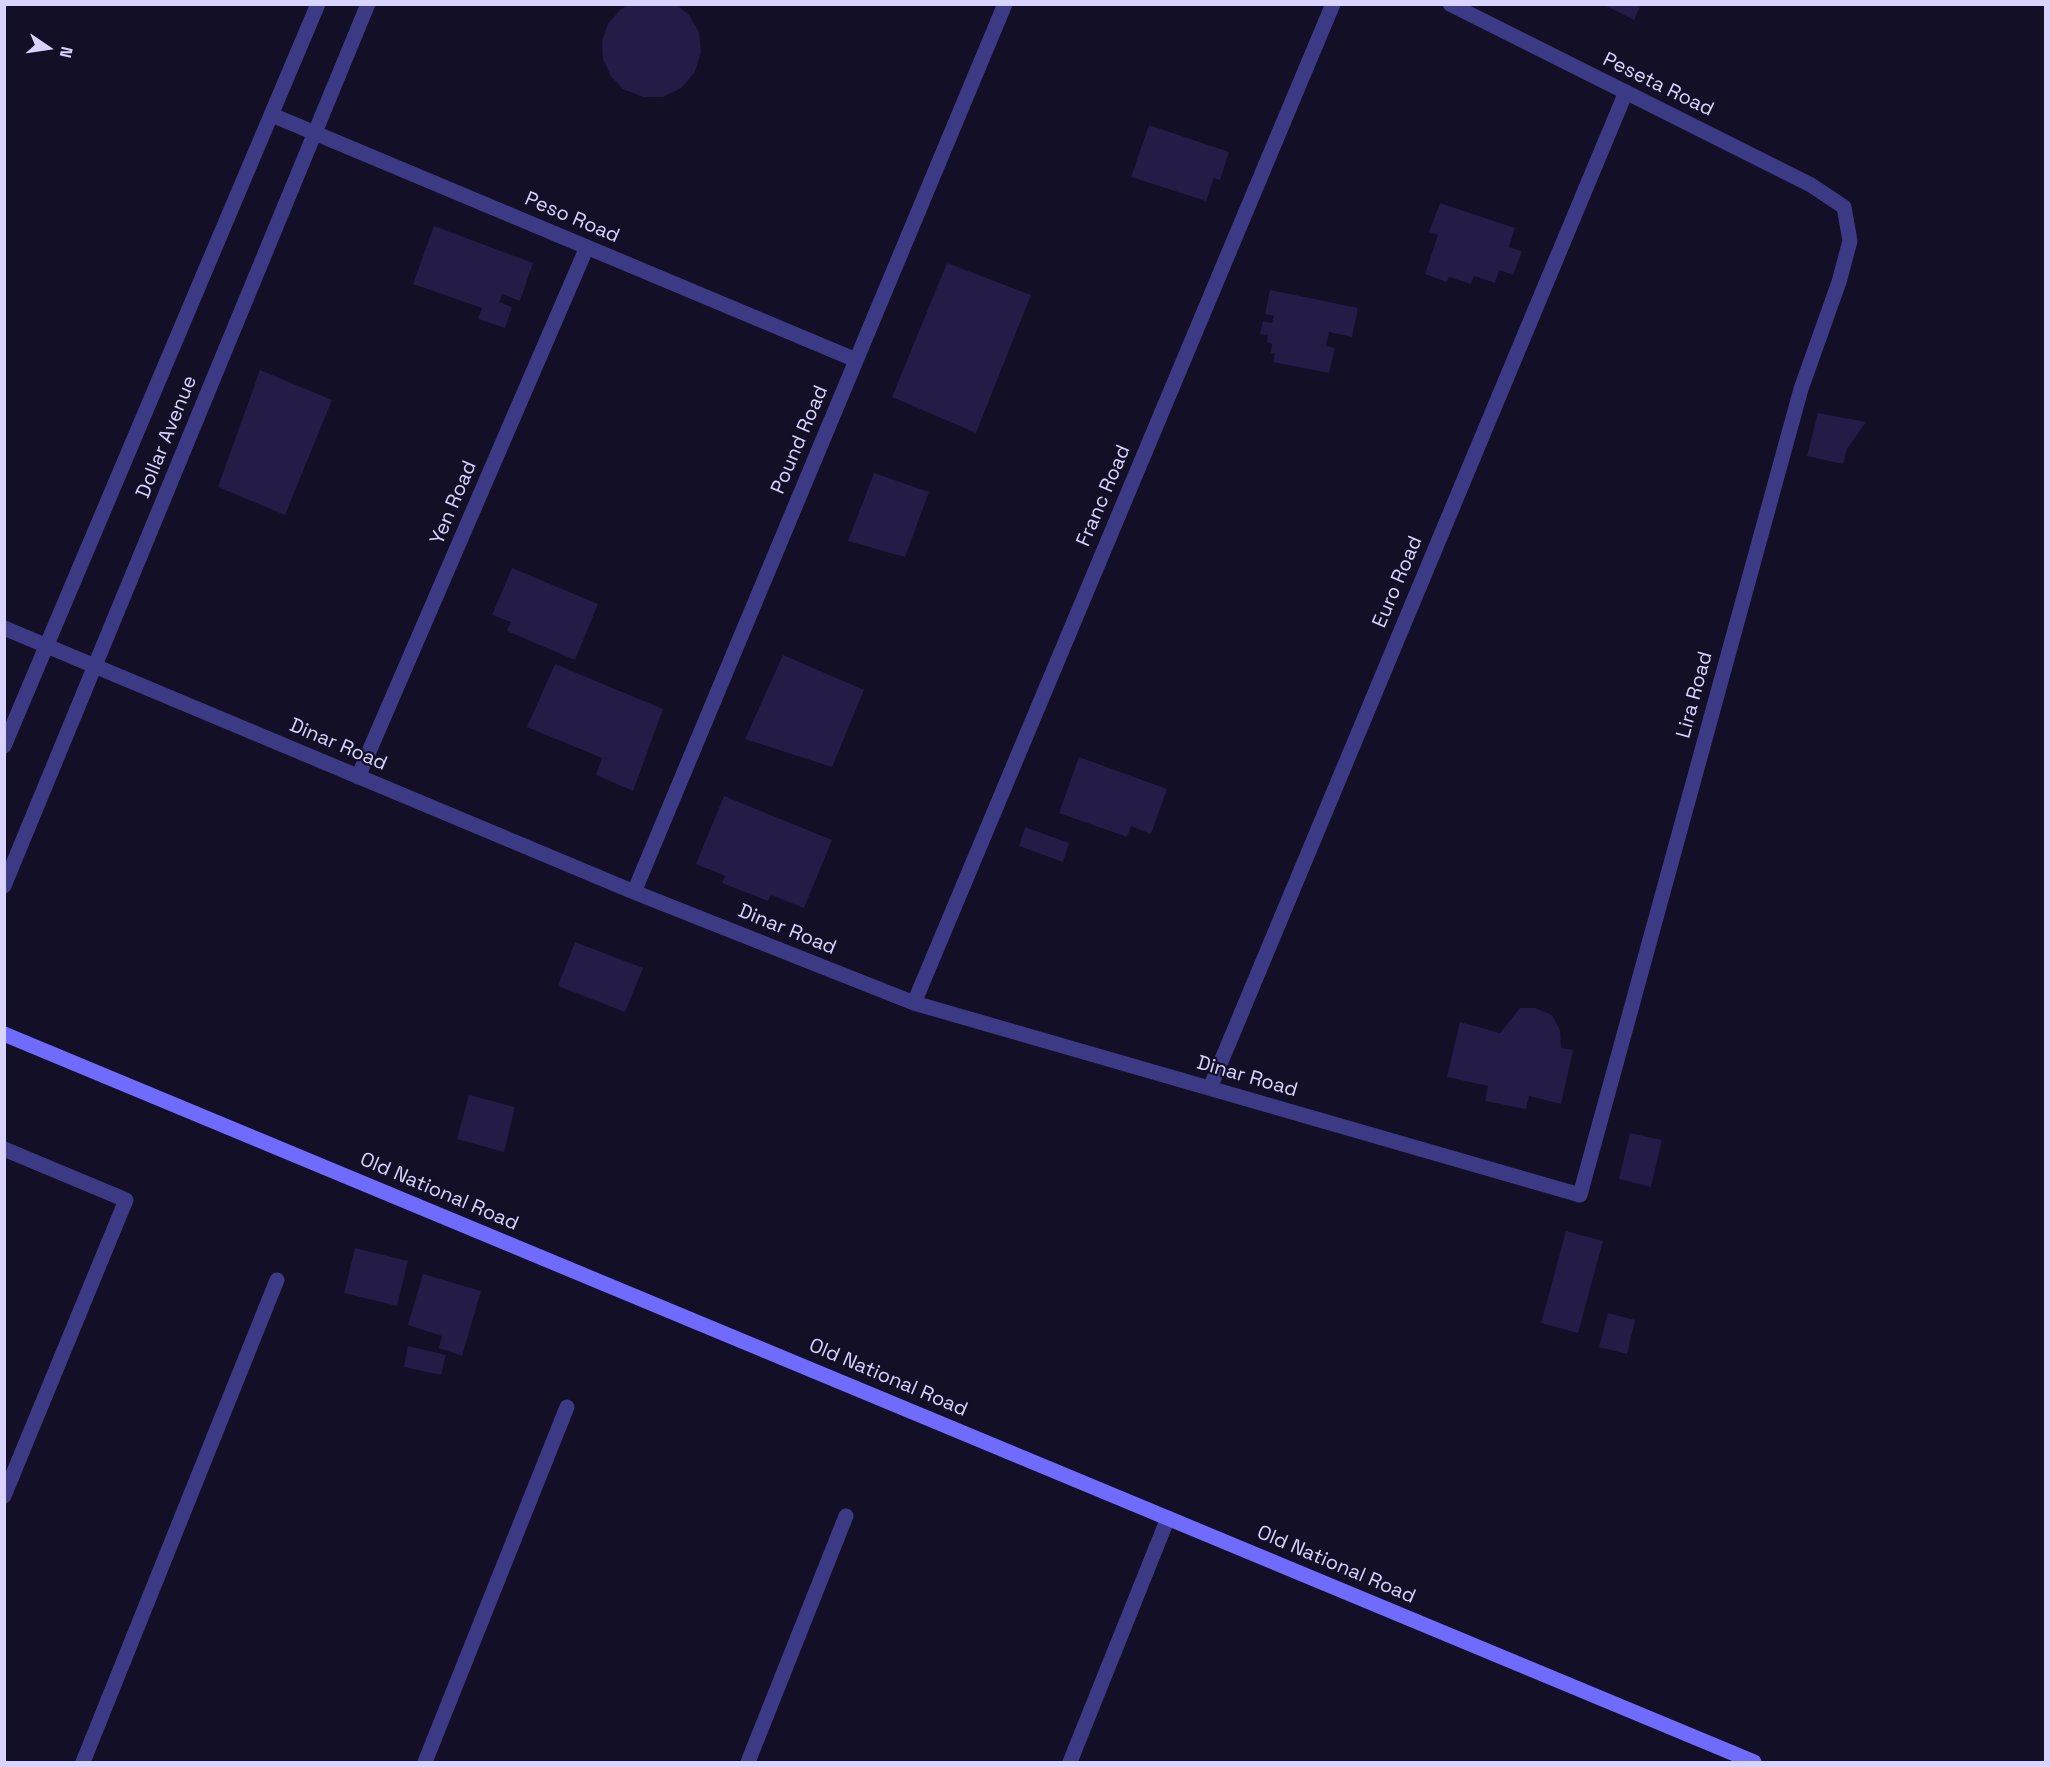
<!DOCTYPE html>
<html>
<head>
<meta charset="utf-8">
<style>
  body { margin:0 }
  #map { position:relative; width:2050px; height:1767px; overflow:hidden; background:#130f26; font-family:"Space Grotesk",sans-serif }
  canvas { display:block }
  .frame { position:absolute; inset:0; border:6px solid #d9d4ff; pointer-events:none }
  .north { position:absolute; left:18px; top:18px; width:60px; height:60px; -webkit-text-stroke:4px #130f26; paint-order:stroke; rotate:103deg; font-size:16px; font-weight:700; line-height:24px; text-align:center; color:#d9d4ff }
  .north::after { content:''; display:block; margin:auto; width:21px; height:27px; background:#d9d4ff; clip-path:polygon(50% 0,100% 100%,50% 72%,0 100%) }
</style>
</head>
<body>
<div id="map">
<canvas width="2050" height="1767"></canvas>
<div class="frame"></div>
<div class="north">N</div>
</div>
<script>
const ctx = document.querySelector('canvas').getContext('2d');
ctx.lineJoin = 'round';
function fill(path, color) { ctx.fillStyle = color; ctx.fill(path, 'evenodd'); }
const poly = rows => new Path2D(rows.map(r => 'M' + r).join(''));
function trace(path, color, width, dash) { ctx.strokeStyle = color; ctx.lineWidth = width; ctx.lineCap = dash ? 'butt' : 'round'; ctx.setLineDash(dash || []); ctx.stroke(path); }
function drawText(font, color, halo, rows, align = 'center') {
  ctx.font = font + ' "Space Grotesk",sans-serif'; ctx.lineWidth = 4.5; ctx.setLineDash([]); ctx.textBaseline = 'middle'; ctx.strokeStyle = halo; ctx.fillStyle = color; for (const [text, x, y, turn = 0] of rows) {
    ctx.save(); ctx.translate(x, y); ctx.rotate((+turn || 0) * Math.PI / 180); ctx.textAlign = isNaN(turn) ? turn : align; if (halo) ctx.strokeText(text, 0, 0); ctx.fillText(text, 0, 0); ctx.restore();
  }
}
fill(poly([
  [629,4,676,4,689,15,699,32,701,52,695,72,681,88,663,97,643,97,623,89,611,76,603,59,602,41,608,24,620,10],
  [1602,4,1641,4,1634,20],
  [1149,125,1229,152,1220,180,1214,178,1206,201,1131,177],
  [1440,203,1515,228,1509,247,1522,251,1513,275,1499,270,1495,283,1474,276,1471,284,1449,277,1447,282,1425,274,1438,235,1429,232],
  [434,226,533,263,520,301,502,294,499,302,512,307,505,328,478,319,482,308,413,284],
  [947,263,1031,295,976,433,892,397],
  [1270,290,1358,308,1352,337,1329,332,1326,346,1335,348,1329,373,1273,362,1275,354,1271,353,1272,344,1267,342,1268,335,1260,334,1263,321,1272,323,1274,316,1265,314],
  [260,370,332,400,285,515,218,487],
  [1818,413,1866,422,1847,449,1843,464,1807,456],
  [874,473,929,492,905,557,848,541],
  [512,568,598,604,575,660,507,631,511,622,492,615],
  [783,655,864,690,832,767,745,739],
  [555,664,663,709,633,791,596,775,602,758,527,727],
  [1079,757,1167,789,1151,834,1131,826,1127,837,1059,813],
  [724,796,832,840,804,908,771,895,768,901,722,883,725,876,696,864],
  [1025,827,1069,843,1063,862,1019,846],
  [575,942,643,968,625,1012,558,986],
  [1520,1008,1535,1008,1552,1015,1560,1030,1561,1048,1573,1050,1561,1104,1529,1096,1526,1109,1485,1101,1488,1086,1447,1077,1460,1022,1500,1033],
  [469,1095,515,1107,504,1152,457,1139],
  [1630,1133,1662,1140,1651,1187,1619,1179],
  [1566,1231,1603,1241,1578,1333,1541,1323],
  [355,1248,408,1261,397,1306,344,1293],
  [423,1274,481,1291,462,1356,439,1348,442,1336,408,1325],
  [1608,1313,1635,1320,1627,1354,1599,1347],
  [408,1346,446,1355,441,1375,404,1367]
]), '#241b47');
trace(poly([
  [272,115,856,360],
  [4,628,634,892,914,1003,1580,1195,1801,389,1839,282,1850,241,1844,207,1811,185,1450,4],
  [4,746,318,4],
  [358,777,587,247],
  [4,886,368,4],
  [634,892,1005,4],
  [914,1003,1333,4],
  [1210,1088,1626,92],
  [4,1149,126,1200,4,1496],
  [83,1762,277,1280],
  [425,1762,567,1407],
  [748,1762,846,1516],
  [1070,1762,1168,1518]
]), '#3d3a85', 15);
trace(poly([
  [4,1034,1754,1762]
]), '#6f6bff', 15);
drawText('20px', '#d9d4ff', '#130f26', [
  ["Peseta Road",1658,85,26],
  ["Peso Road",572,218,23],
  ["Dollar Avenue",167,437,-68],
  ["Pound Road",800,440,-67],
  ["Franc Road",1104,496,-67],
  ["Yen Road",454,503,-67],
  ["Euro Road",1398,582,-67],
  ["Lira Road",1695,695,-75],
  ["Dinar Road",338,745,23],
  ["Dinar Road",787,930,22],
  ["Dinar Road",1247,1077,16],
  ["Old National Road",439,1192,23],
  ["Old National Road",888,1378,23],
  ["Old National Road",1336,1565,23]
]);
</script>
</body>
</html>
